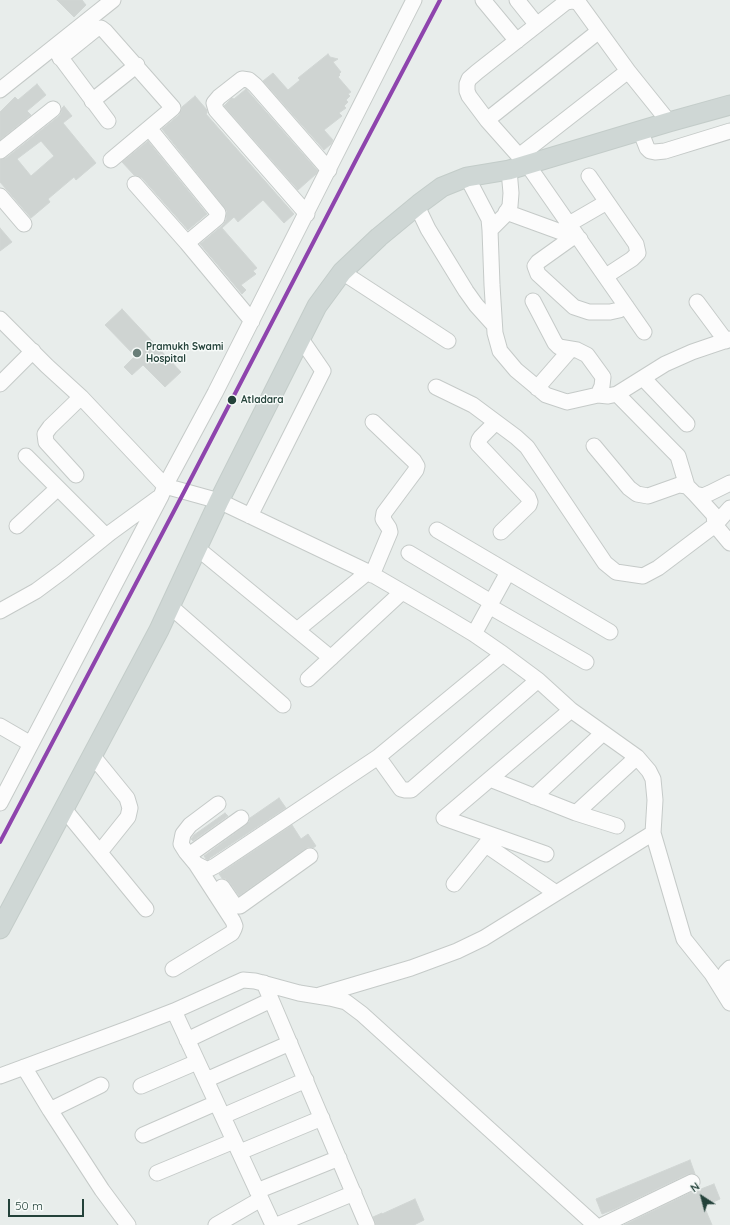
<!DOCTYPE html>
<html>
<head>
<meta charset="utf-8">
<style>
  body { margin:0 }
  #map { position:relative; width:730px; height:1225px; overflow:hidden; background:#e8edeb; font-family:Quicksand,sans-serif }
  canvas { display:block }
  .north { position:absolute; left:682px; top:1177px; width:40px; height:40px; -webkit-text-stroke:3px #f7fbf9; paint-order:stroke; rotate:324deg; font-size:11px; font-weight:700; line-height:16px; text-align:center; color:#24423a }
  .north::after { content:''; display:block; margin:auto; width:14px; height:18px; background:#24423a; clip-path:polygon(50% 0,100% 100%,50% 72%,0 100%) }
  .scale { position:absolute; left:8px; top:1199px; width:76px; height:18px; box-sizing:border-box; border:2px solid #24423a; border-top:0; padding-left:5px; font-size:12px; line-height:14px; white-space:nowrap; color:#24423a; -webkit-text-stroke:3px #f7fbf9; paint-order:stroke }
</style>
</head>
<body>
<div id="map">
<canvas width="730" height="1225"></canvas>
<div class="north">N</div>
<div class="scale">50 m</div>
</div>
<script>
const ctx = document.querySelector('canvas').getContext('2d');
ctx.lineJoin = 'round';
function fill(path, color) { ctx.fillStyle = color; ctx.fill(path, 'evenodd'); }
const poly = rows => new Path2D(rows.map(r => 'M' + r).join(''));
function trace(path, color, width, dash) { ctx.strokeStyle = color; ctx.lineWidth = width; ctx.lineCap = dash ? 'butt' : 'round'; ctx.setLineDash(dash || []); ctx.stroke(path); }
function drawText(font, color, halo, rows, align = 'center') {
  ctx.font = font + ' Quicksand,sans-serif'; ctx.lineWidth = 3; ctx.setLineDash([]); ctx.textBaseline = 'middle'; ctx.strokeStyle = halo; ctx.fillStyle = color; for (const [text, x, y, turn = 0] of rows) {
    ctx.save(); ctx.translate(x, y); ctx.rotate((+turn || 0) * Math.PI / 180); ctx.textAlign = isNaN(turn) ? turn : align; if (halo) ctx.strokeText(text, 0, 0); ctx.fillText(text, 0, 0); ctx.restore();
  }
}
const building = poly([
  [57,0,82,0,86,5,74,17,57,0],
  [328,54,330,57,338,59,333,62,341,72,339,74,340,75,338,77,351,92,348,94,350,96,346,100,348,102,344,106,346,108,339,113,342,116,324,130,333,140,331,144,324,150,263,81,273,73,288,90,300,80,298,78,328,54],
  [37,84,46,95,27,111,31,115,0,140,0,112,15,97,18,100,37,84],
  [246,89,318,171,316,174,298,190,224,106,232,98,234,99,246,89],
  [195,96,207,110,207,113,206,114,294,214,284,223,263,200,238,222,234,217,222,228,257,268,253,271,256,274,241,285,246,290,242,294,200,244,223,225,226,220,227,211,162,129,179,115,181,111,182,107,195,96],
  [64,106,72,116,63,123,96,163,76,180,74,177,48,199,50,202,31,218,0,182,0,160,6,158,59,116,61,113,62,108,64,106],
  [41,141,54,156,31,176,17,159,41,141],
  [148,141,207,214,188,230,142,178,138,176,134,175,122,162,148,141],
  [0,228,12,242,0,251,0,228],
  [122,309,181,372,165,387,143,365,132,375,124,367,135,356,105,325,122,309],
  [279,798,286,808,210,858,208,860,206,859,204,856,246,825,249,822,250,818,279,798],
  [225,813,228,816,193,841,191,839,194,835,225,813],
  [292,825,301,839,308,834,316,846,313,848,309,847,305,849,239,896,229,882,226,879,222,878,219,874,292,825],
  [690,1160,695,1174,688,1174,615,1209,602,1214,596,1199,690,1160],
  [714,1184,720,1199,704,1206,712,1225,624,1225,696,1190,700,1186,701,1189,714,1184],
  [415,1199,424,1220,414,1225,376,1225,373,1217,382,1213,382,1214,415,1199]
]);
fill(building, '#cfd4d2');
trace(building, '#d1d6d4', 1);
const minor = poly([
  [483,0,517,41],
  [517,0,537,25],
  [55,50,108,121],
  [60,58,96,29,101,28,105,31,173,108,111,160],
  [0,90,113,0],
  [92,101,137,65],
  [487,120,599,31],
  [149,128,218,213,217,218,187,243],
  [640,130,647,148,650,151,655,152,665,151,730,131],
  [0,151,53,109],
  [519,156,628,71],
  [527,164,644,332],
  [522,166,519,156,487,120,469,96,467,91,467,84,469,79,477,72,566,2,572,1,578,2,628,71,669,122],
  [589,176,636,244,638,253,632,259,606,276],
  [467,177,489,219,490,230,492,285,495,333,500,351,516,370,546,395,567,402,598,395,608,396,617,394,665,364,692,352,730,339],
  [135,184,187,243,252,321],
  [0,196,24,224],
  [417,206,428,229,466,291,476,305,494,325],
  [506,212,580,239],
  [307,214,216,110,214,103,219,97,242,79,249,80,255,85,329,170],
  [569,224,607,202],
  [490,230,504,216,510,206,511,193,509,170],
  [573,237,538,262,535,266,538,274,574,307,589,312,610,312,619,310,626,306],
  [342,272,448,341],
  [533,301,555,343,559,347,577,350,587,355,603,377,602,386,598,395],
  [697,302,726,341],
  [0,319,47,366,81,397,165,486,219,501,368,572,444,616,474,634,503,654,538,680,571,710,637,757,649,771,653,779,655,800,653,833,684,939,712,974,730,1003],
  [643,378,687,424],
  [0,384,33,351],
  [436,387,473,405,516,437,527,447,605,563,616,572,643,576,658,568,715,525,730,508],
  [537,388,571,349],
  [617,394,673,451,678,456,687,486],
  [496,422,481,437,479,440,478,444,528,497,530,502,529,505,501,532],
  [594,446,629,488,637,494,648,496,679,485,687,486,695,494,703,496,710,493,730,483],
  [26,456,106,536],
  [76,475,46,442,45,434,50,427,81,397],
  [695,494,714,515,715,525,730,543],
  [250,516,323,371,301,339],
  [17,526,58,488],
  [437,530,610,632],
  [197,548,331,658],
  [409,553,491,602],
  [372,575,390,532,389,528,383,519,384,513,416,470,417,466,414,461,373,422],
  [170,606,283,705],
  [489,606,586,662],
  [0,611,36,591,63,571,110,533,158,498],
  [297,630,368,572],
  [474,634,508,572],
  [308,679,402,592],
  [0,726,31,744],
  [92,755,127,798,130,808,128,817,100,852],
  [378,757,401,789,405,790,411,790,538,680],
  [490,779,576,813,617,826],
  [534,797,603,733],
  [0,803,161,496,165,486,215,393,414,0],
  [218,804,190,825,183,834,181,844,186,852,196,864,204,868,209,869,215,866,378,757,503,654],
  [64,809,146,909],
  [576,813,637,757],
  [486,845,556,893],
  [546,854,444,818,571,710],
  [189,855,241,818],
  [454,884,491,838],
  [222,887,233,903,237,906,240,906,310,856],
  [173,969,232,933,234,929,235,926,233,921,196,864],
  [264,983,367,1225],
  [723,991,723,979,726,972,730,968],
  [320,995,411,968,457,951,484,938,653,833],
  [174,1011,273,1225],
  [187,1040,271,1000],
  [24,1067,50,1110,102,1190,128,1225],
  [0,1076,130,1028,174,1011,243,980,255,981,299,993,330,998,346,1002,362,1014,595,1225],
  [206,1080,290,1043],
  [141,1086,197,1062],
  [50,1110,101,1085],
  [223,1116,306,1080],
  [143,1135,216,1103],
  [240,1152,322,1118],
  [157,1173,234,1141],
  [257,1191,339,1158],
  [216,1225,261,1199],
  [277,1225,354,1193],
  [603,1225,692,1182]
]);
const major = poly([
  [0,929,159,630,219,501,317,306,342,272,379,237,419,204,442,187,467,177,509,170,669,122,730,105]
]);
trace(minor, '#c5cac8', 17);
trace(major, '#c3ccc9', 21);
trace(minor, '#fcfcfc', 15);
trace(major, '#cfd7d5', 19);
trace(poly([
  [0,842,184,492,357,158,440,0]
]), '#8e44ad', 4);
for (const [x, y, r, color] of [
  [137,353,5,"#697e78"],
  [232,400,5,"#24423a"]
]) { const dot = new Path2D(); dot.arc(x, y, r, 0, 2 * Math.PI); ctx.fillStyle = color; ctx.fill(dot); trace(dot, '#f7fbf9', 1.5); }
drawText('bold 10px', '#24423a', '#f7fbf9', [
  ["Pramukh Swami",146,347],
  ["Hospital",146,359]
], 'left');
drawText('bold 10px', '#24423a', '#f7fbf9', [
  ["Atladara",241,400]
], 'left');
</script>
</body>
</html>
